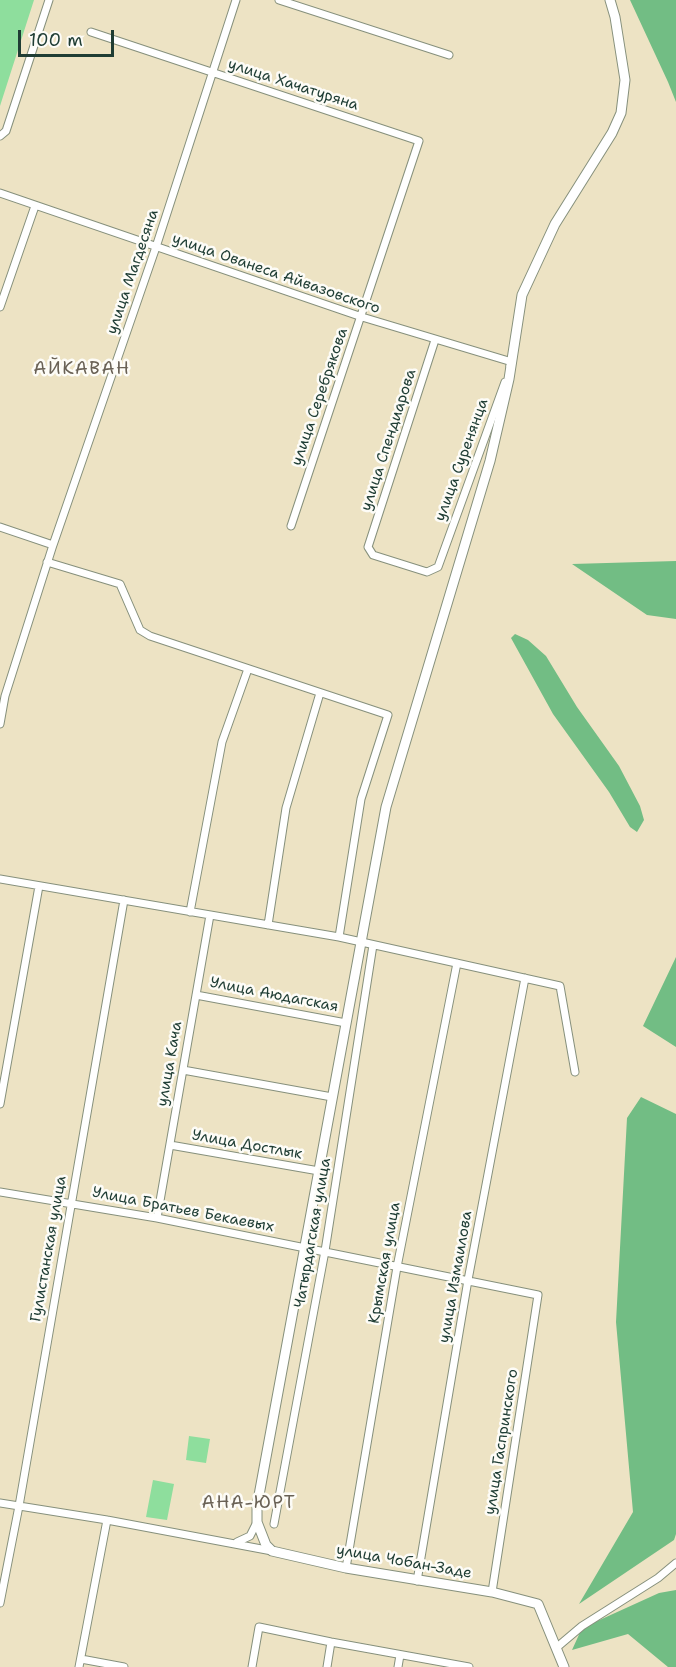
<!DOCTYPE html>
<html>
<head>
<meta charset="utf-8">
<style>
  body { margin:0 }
  #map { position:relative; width:676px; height:1667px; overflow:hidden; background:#ede3c4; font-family:"Shantell Sans",sans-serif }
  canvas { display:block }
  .scale { position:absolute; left:18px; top:30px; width:96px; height:27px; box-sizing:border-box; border:3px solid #1f3d34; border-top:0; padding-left:8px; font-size:18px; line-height:21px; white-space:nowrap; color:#1f3d34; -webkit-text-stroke:4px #fdfcf7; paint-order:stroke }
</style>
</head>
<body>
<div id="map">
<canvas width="676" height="1667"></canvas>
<div class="scale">100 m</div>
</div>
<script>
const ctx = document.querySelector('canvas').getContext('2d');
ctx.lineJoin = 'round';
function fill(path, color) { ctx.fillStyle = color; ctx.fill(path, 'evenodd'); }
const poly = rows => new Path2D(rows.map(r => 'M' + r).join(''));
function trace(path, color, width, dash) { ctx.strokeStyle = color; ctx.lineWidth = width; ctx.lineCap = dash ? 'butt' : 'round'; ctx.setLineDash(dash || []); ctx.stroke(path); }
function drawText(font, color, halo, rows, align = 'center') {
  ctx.font = font + ' "Shantell Sans",sans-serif'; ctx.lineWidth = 5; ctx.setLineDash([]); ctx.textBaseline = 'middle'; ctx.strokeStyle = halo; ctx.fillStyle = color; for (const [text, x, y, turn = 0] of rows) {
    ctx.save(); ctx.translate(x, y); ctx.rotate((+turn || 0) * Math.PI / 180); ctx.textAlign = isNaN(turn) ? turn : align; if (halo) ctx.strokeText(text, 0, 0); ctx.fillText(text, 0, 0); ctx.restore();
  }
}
fill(poly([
  [0,0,34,0,0,106],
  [189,1436,210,1439,206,1463,186,1460],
  [153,1480,174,1484,167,1520,146,1517]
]), '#8ede9d');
fill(poly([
  [630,0,676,0,676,102,668,82],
  [676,561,676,619,647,615,572,564],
  [515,634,528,640,546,656,577,707,619,766,640,806,644,820,637,832,630,827,609,792,553,714,511,638],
  [676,957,676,1047,643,1026],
  [641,1097,676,1114,676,1534,674,1540,579,1604,633,1512,616,1322,627,1118],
  [676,1590,676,1667,668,1667,628,1634,572,1650,582,1628,659,1593]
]), '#72bd84');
const street = poly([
  [279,0,449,55],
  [91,32,419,141,291,526],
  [0,136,6,131,49,0],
  [0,193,362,317,512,362,510,366],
  [0,307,35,206],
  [435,340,368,547,373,555,427,572,438,567,505,382],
  [0,527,53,545],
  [47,562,120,584,140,630,150,636,388,715,361,799,339,937],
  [0,724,5,696,53,545,156,247,236,0],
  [0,879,339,937,560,986,575,1072],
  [190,912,222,742,248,669],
  [268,925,286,808,320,693],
  [196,995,346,1023],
  [183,1070,332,1097],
  [0,1104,39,886],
  [170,1145,319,1171],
  [0,1192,157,1218,538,1295,492,1592],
  [157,1218,210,915],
  [0,1503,107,1520,272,1551],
  [274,1524,325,1251,373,945],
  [237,1542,250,1536,257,1522],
  [346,1568,397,1267,457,963],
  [417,1581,468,1280,525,978],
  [0,1603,19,1506,124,900],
  [556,1648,582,1626,658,1578,676,1563],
  [81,1659,124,1667],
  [79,1667,107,1520],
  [252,1667,259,1627,331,1642,469,1667],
  [327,1667,331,1642],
  [398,1667,400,1655]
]);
const secondary = poly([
  [564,1667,538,1604,492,1592,346,1568,272,1551,266,1545,257,1522,257,1506,386,807,490,461,509,379,522,295,555,224,612,133,621,113,625,80,615,17,610,0]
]);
trace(street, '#86907c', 9);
trace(secondary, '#86907c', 11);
trace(street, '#fff', 7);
trace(secondary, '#fff', 9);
drawText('15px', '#1f3d34', '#fdfcf7', [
  ["улица Хачатуряна",293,85,18],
  ["улица Магдесяна",133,272,-71],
  ["улица Ованеса Айвазовского",276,274,19],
  ["улица Серебрякова",320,397,-71],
  ["улица Спендиарова",389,440,-72],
  ["улица Суренянца",462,460,-70],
  ["Улица Аюдагская",274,995,11],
  ["улица Кача",170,1064,-80],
  ["Улица Достлык",247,1145,10],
  ["Улица Братьев Бекаевых",183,1210,11],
  ["Чатырдагская улица",313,1233,-80],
  ["Гулистанская улица",49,1249,-80],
  ["Крымская улица",385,1263,-80],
  ["улица Измаилова",456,1277,-80],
  ["улица Гаспринского",502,1442,-81],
  ["улица Чобан-Заде",404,1562,10]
]);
ctx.letterSpacing = '1.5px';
drawText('18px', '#696155', '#fdfcf7', [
  ["АЙКАВАН",82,369],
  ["АНА-ЮРТ",249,1503]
]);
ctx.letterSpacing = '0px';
</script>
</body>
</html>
